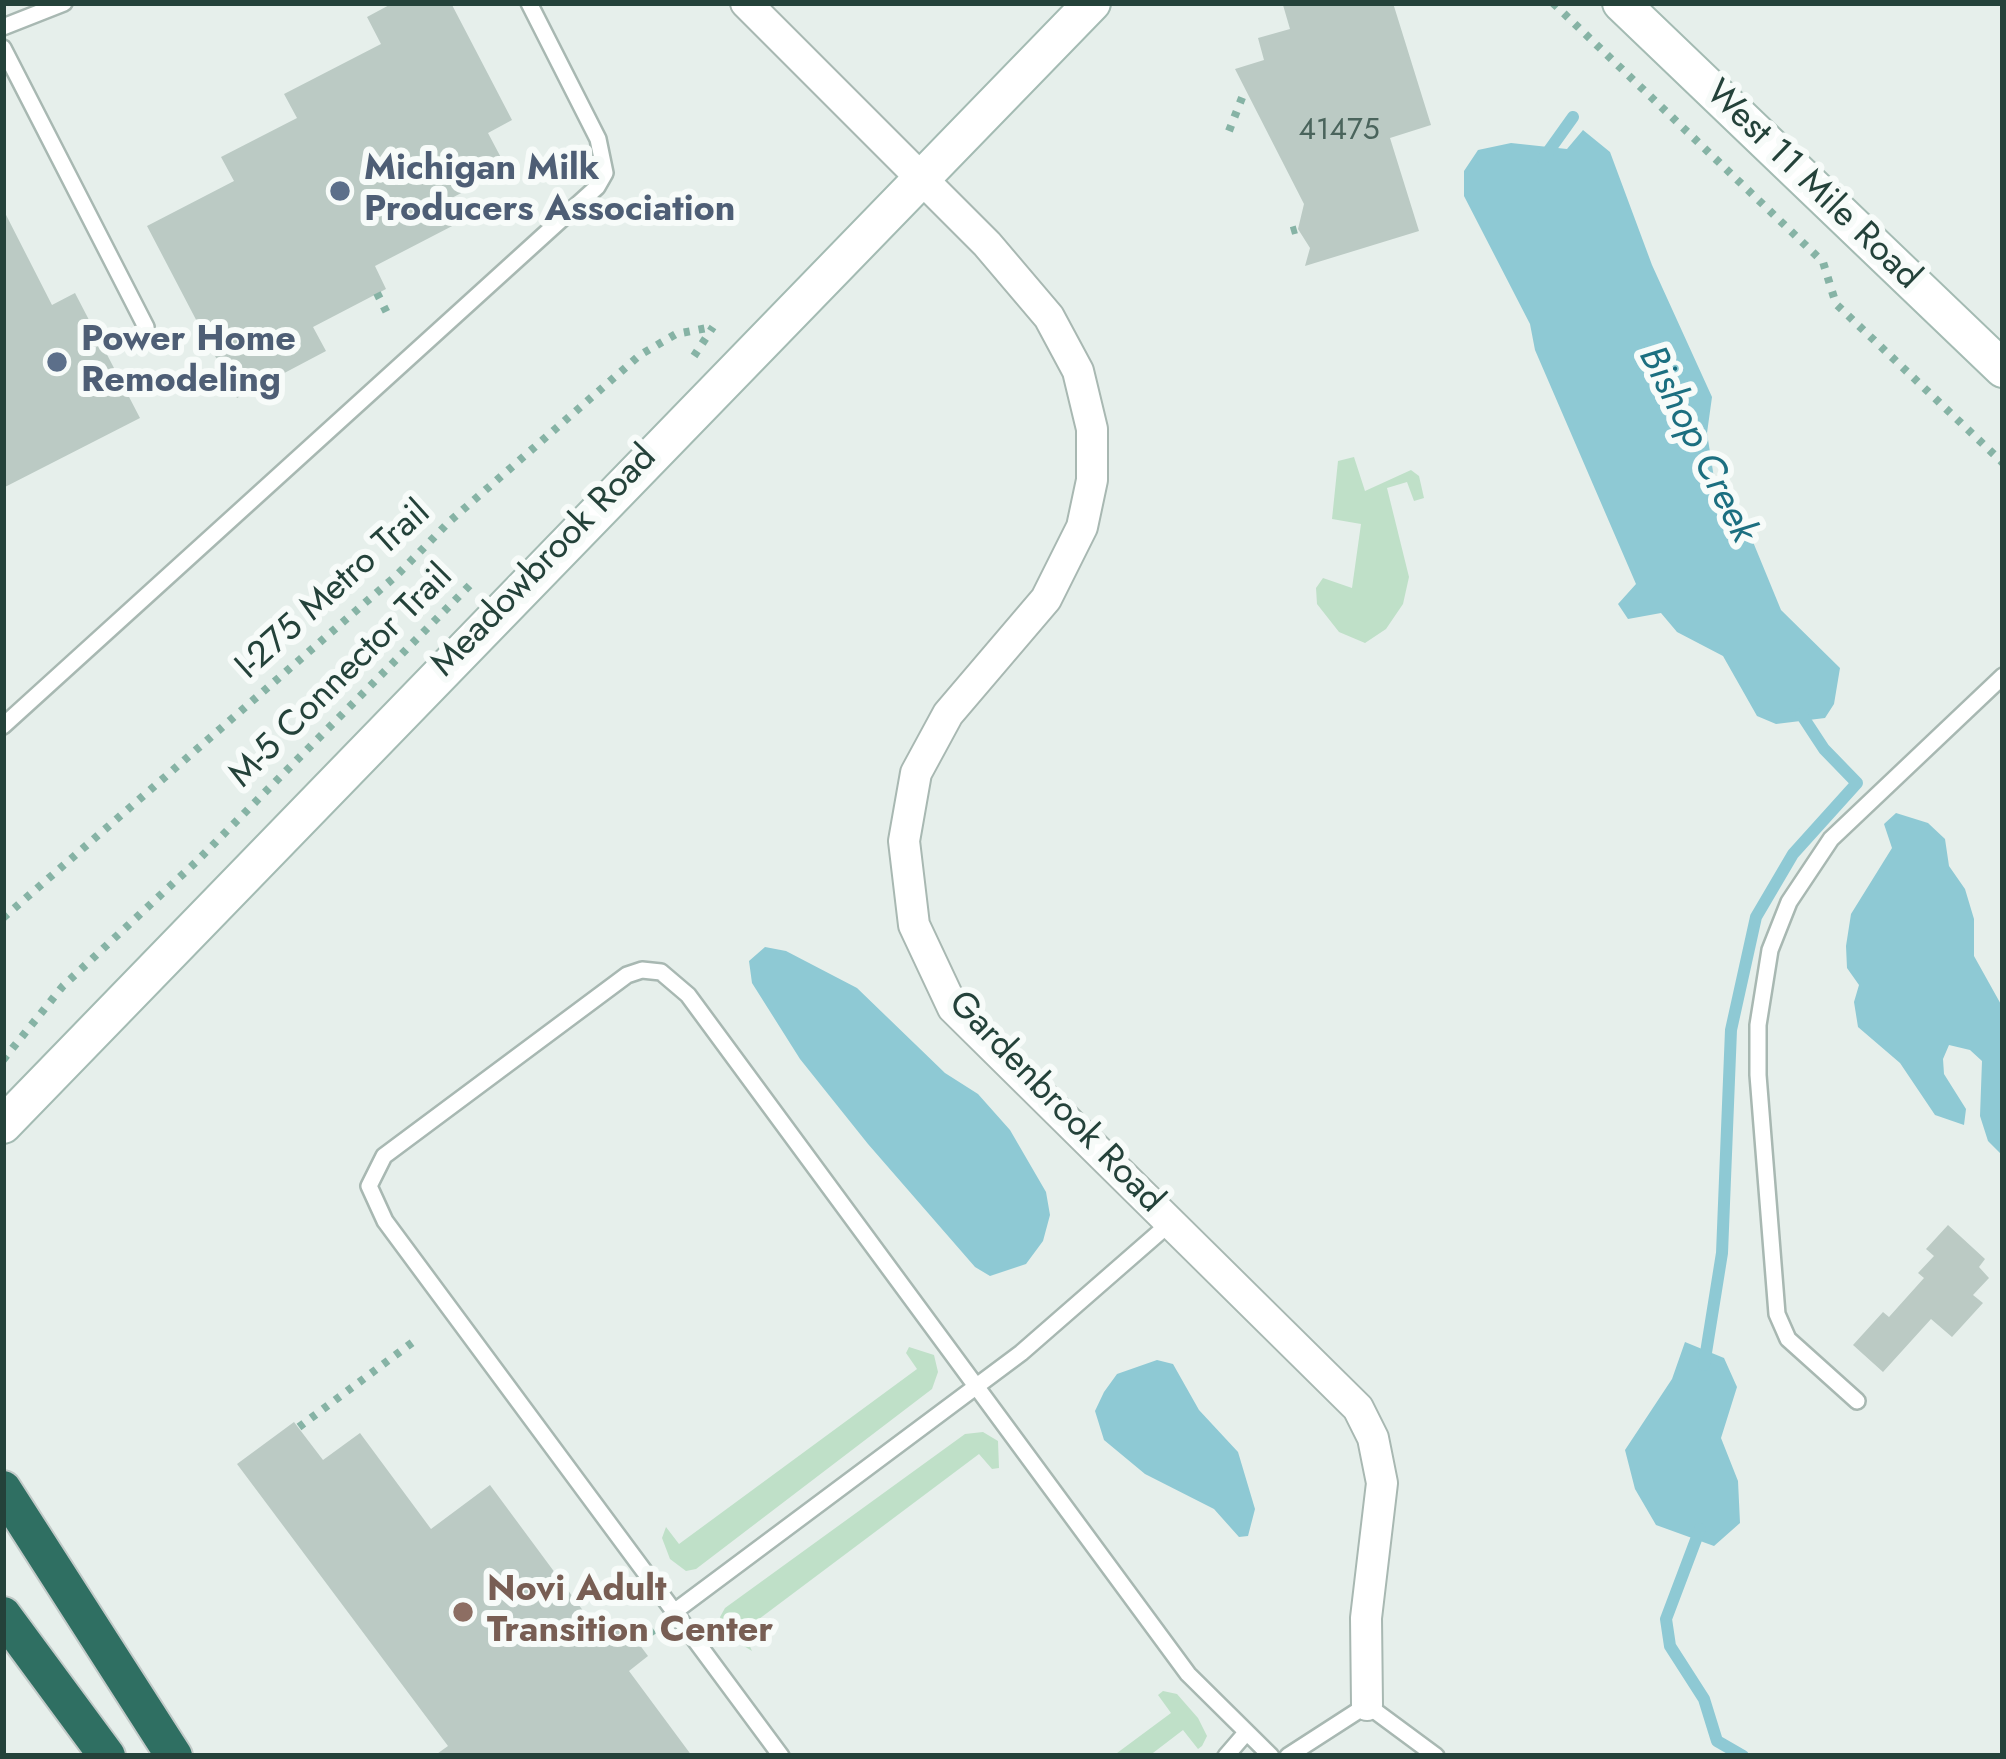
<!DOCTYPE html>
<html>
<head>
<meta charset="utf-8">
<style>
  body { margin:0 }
  #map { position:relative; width:2006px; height:1759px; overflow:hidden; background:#e6efeb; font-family:Jost,sans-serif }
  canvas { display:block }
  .frame { position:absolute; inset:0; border:6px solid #24423a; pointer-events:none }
</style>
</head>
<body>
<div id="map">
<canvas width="2006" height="1759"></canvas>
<div class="frame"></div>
</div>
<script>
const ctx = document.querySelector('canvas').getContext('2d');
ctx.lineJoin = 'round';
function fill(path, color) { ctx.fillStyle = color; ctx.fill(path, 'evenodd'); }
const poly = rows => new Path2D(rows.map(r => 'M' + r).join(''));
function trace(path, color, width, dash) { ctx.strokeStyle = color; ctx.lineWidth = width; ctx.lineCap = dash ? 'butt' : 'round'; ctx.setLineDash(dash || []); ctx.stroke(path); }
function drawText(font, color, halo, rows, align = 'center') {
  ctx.font = font + ' Jost,sans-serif'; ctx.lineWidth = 12; ctx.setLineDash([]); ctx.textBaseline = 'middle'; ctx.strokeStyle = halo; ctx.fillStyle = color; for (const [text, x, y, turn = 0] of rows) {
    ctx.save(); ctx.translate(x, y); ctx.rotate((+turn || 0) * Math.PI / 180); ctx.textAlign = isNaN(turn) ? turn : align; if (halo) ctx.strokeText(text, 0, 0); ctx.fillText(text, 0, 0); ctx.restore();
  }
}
fill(poly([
  [1354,457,1365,491,1411,470,1419,476,1424,498,1414,501,1407,482,1387,488,1409,577,1403,604,1386,629,1365,643,1339,632,1317,604,1316,588,1323,578,1352,588,1361,524,1332,519,1338,461],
  [909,1347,934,1355,938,1372,932,1389,696,1569,686,1571,670,1559,662,1538,666,1527,679,1544,917,1369,906,1353],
  [983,1432,998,1441,999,1468,992,1469,979,1454,743,1631,752,1651,726,1635,720,1617,725,1608,965,1434],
  [1163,1691,1177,1694,1198,1718,1207,1736,1202,1746,1198,1749,1183,1730,1149,1756,1113,1756,1171,1713,1158,1695]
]), '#bfe0c8');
fill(poly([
  [1583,130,1610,152,1652,265,1712,397,1707,433,1714,478,1751,537,1781,610,1840,668,1834,704,1825,718,1776,724,1757,716,1723,656,1677,632,1661,613,1628,619,1618,604,1636,584,1535,350,1530,324,1464,196,1464,171,1478,150,1511,143,1567,149],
  [1896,813,1928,823,1945,839,1949,866,1965,889,1974,919,1974,956,2003,1008,2003,1156,1988,1141,1980,1116,1982,1061,1970,1050,1949,1045,1943,1059,1944,1074,1966,1109,1964,1125,1935,1115,1900,1063,1858,1027,1854,1002,1859,985,1847,968,1846,946,1851,914,1892,848,1884,824],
  [765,947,786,951,857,988,945,1073,978,1094,1010,1130,1046,1192,1050,1215,1043,1241,1026,1264,990,1276,975,1267,868,1144,800,1059,752,983,749,961],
  [1685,1342,1724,1358,1737,1387,1721,1438,1738,1481,1740,1523,1714,1546,1656,1525,1635,1489,1625,1450,1672,1379],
  [1157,1360,1173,1364,1199,1410,1238,1452,1255,1509,1248,1536,1239,1537,1214,1509,1145,1474,1104,1440,1095,1411,1104,1392,1117,1374]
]), '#8ec9d4');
trace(poly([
  [1543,159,1573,117],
  [1704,1365,1722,1253,1731,1030,1756,917,1793,854,1857,783,1824,749,1801,714],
  [1700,1529,1666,1619,1670,1646,1704,1699,1717,1741,1743,1756]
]), '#8ec9d4', 12);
fill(poly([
  [393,3,451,3,512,120,488,133,507,169,446,201,458,223,375,266,386,289,313,327,326,351,237,398,147,226,234,181,221,157,297,118,284,94,381,44,367,17],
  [1393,3,1431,125,1390,138,1419,231,1305,266,1310,248,1298,229,1304,204,1235,69,1264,60,1258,38,1290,29,1283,5],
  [3,209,52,305,75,293,140,418,3,488],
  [1948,1225,1985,1259,1979,1267,1989,1278,1973,1295,1983,1303,1952,1337,1931,1319,1883,1372,1853,1345,1883,1312,1889,1317,1924,1278,1918,1273,1934,1256,1926,1249],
  [294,1422,323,1460,360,1433,431,1529,490,1485,601,1635,621,1620,648,1656,629,1671,692,1756,434,1756,448,1746,237,1464]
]), '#bbcac4');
const lane = poly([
  [3,27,64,3],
  [3,48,146,327],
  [3,726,597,187,605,173,598,139,529,3],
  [1857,1401,1788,1339,1777,1314,1758,1075,1758,1025,1770,950,1789,902,1831,839,2003,676],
  [674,1612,1021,1353,1170,1223],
  [781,1756,385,1221,369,1186,384,1156,627,975,642,970,661,972,688,995,1188,1674,1271,1756],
  [1226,1756,1245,1734],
  [1288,1756,1367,1705,1436,1756]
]);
const street = poly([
  [746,3,987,244,1049,317,1078,371,1092,429,1092,480,1082,527,1046,599,948,714,916,773,904,841,914,925,953,1008,1358,1408,1373,1438,1382,1483,1366,1618,1367,1705]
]);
const secondary = poly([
  [1621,3,2003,369],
  [3,1125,1092,3]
]);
const highway = poly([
  [3,1489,174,1756],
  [3,1615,107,1756]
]);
trace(lane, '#a8b8b2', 20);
trace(street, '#a8b8b2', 34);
trace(secondary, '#a4bbb3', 40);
trace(highway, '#c2cac8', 40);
trace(poly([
  [1553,3,1823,262,1836,304,2003,463],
  [1229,131,1245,90],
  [1291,231,1298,229],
  [377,293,387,313],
  [694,356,713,327],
  [3,918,397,575,450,521,640,355,676,334,712,327],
  [3,1060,63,986,197,861,474,581],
  [299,1427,413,1342],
  [637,1642,654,1630]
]), '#86b3a5', 8, [6, 9]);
trace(lane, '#fff', 15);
trace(street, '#fff', 30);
trace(secondary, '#fff', 36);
trace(highway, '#2f6f62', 36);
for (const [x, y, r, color] of [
  [340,191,12,"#5c6f8a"],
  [57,362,12,"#5c6f8a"],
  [463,1612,12,"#8d6e63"]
]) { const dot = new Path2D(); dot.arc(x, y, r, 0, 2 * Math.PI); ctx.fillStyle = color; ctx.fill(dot); trace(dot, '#f7fbf9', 4.5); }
drawText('30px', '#4a645c', null, [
  ["41475",1339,132]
]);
drawText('bold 36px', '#4e5e75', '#f7fbf9', [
  ["Michigan Milk",364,170],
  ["Producers Association",364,211],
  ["Power Home",81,341],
  ["Remodeling",81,382]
], 'left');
drawText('36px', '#24423a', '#f7fbf9', [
  ["West 11 Mile Road",1812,186,44],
  ["Meadowbrook Road",545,562,-46],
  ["I-275 Metro Trail",334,591,-42],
  ["M-5 Connector Trail",342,677,-45],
  ["Gardenbrook Road",1055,1103,46]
]);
drawText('bold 36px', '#785e54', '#f7fbf9', [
  ["Novi Adult",487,1591],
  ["Transition Center",487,1632]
], 'left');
drawText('italic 39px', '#1c6f80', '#f7fbf9', [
  ["Bishop Creek",1696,445,63]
]);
</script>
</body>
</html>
